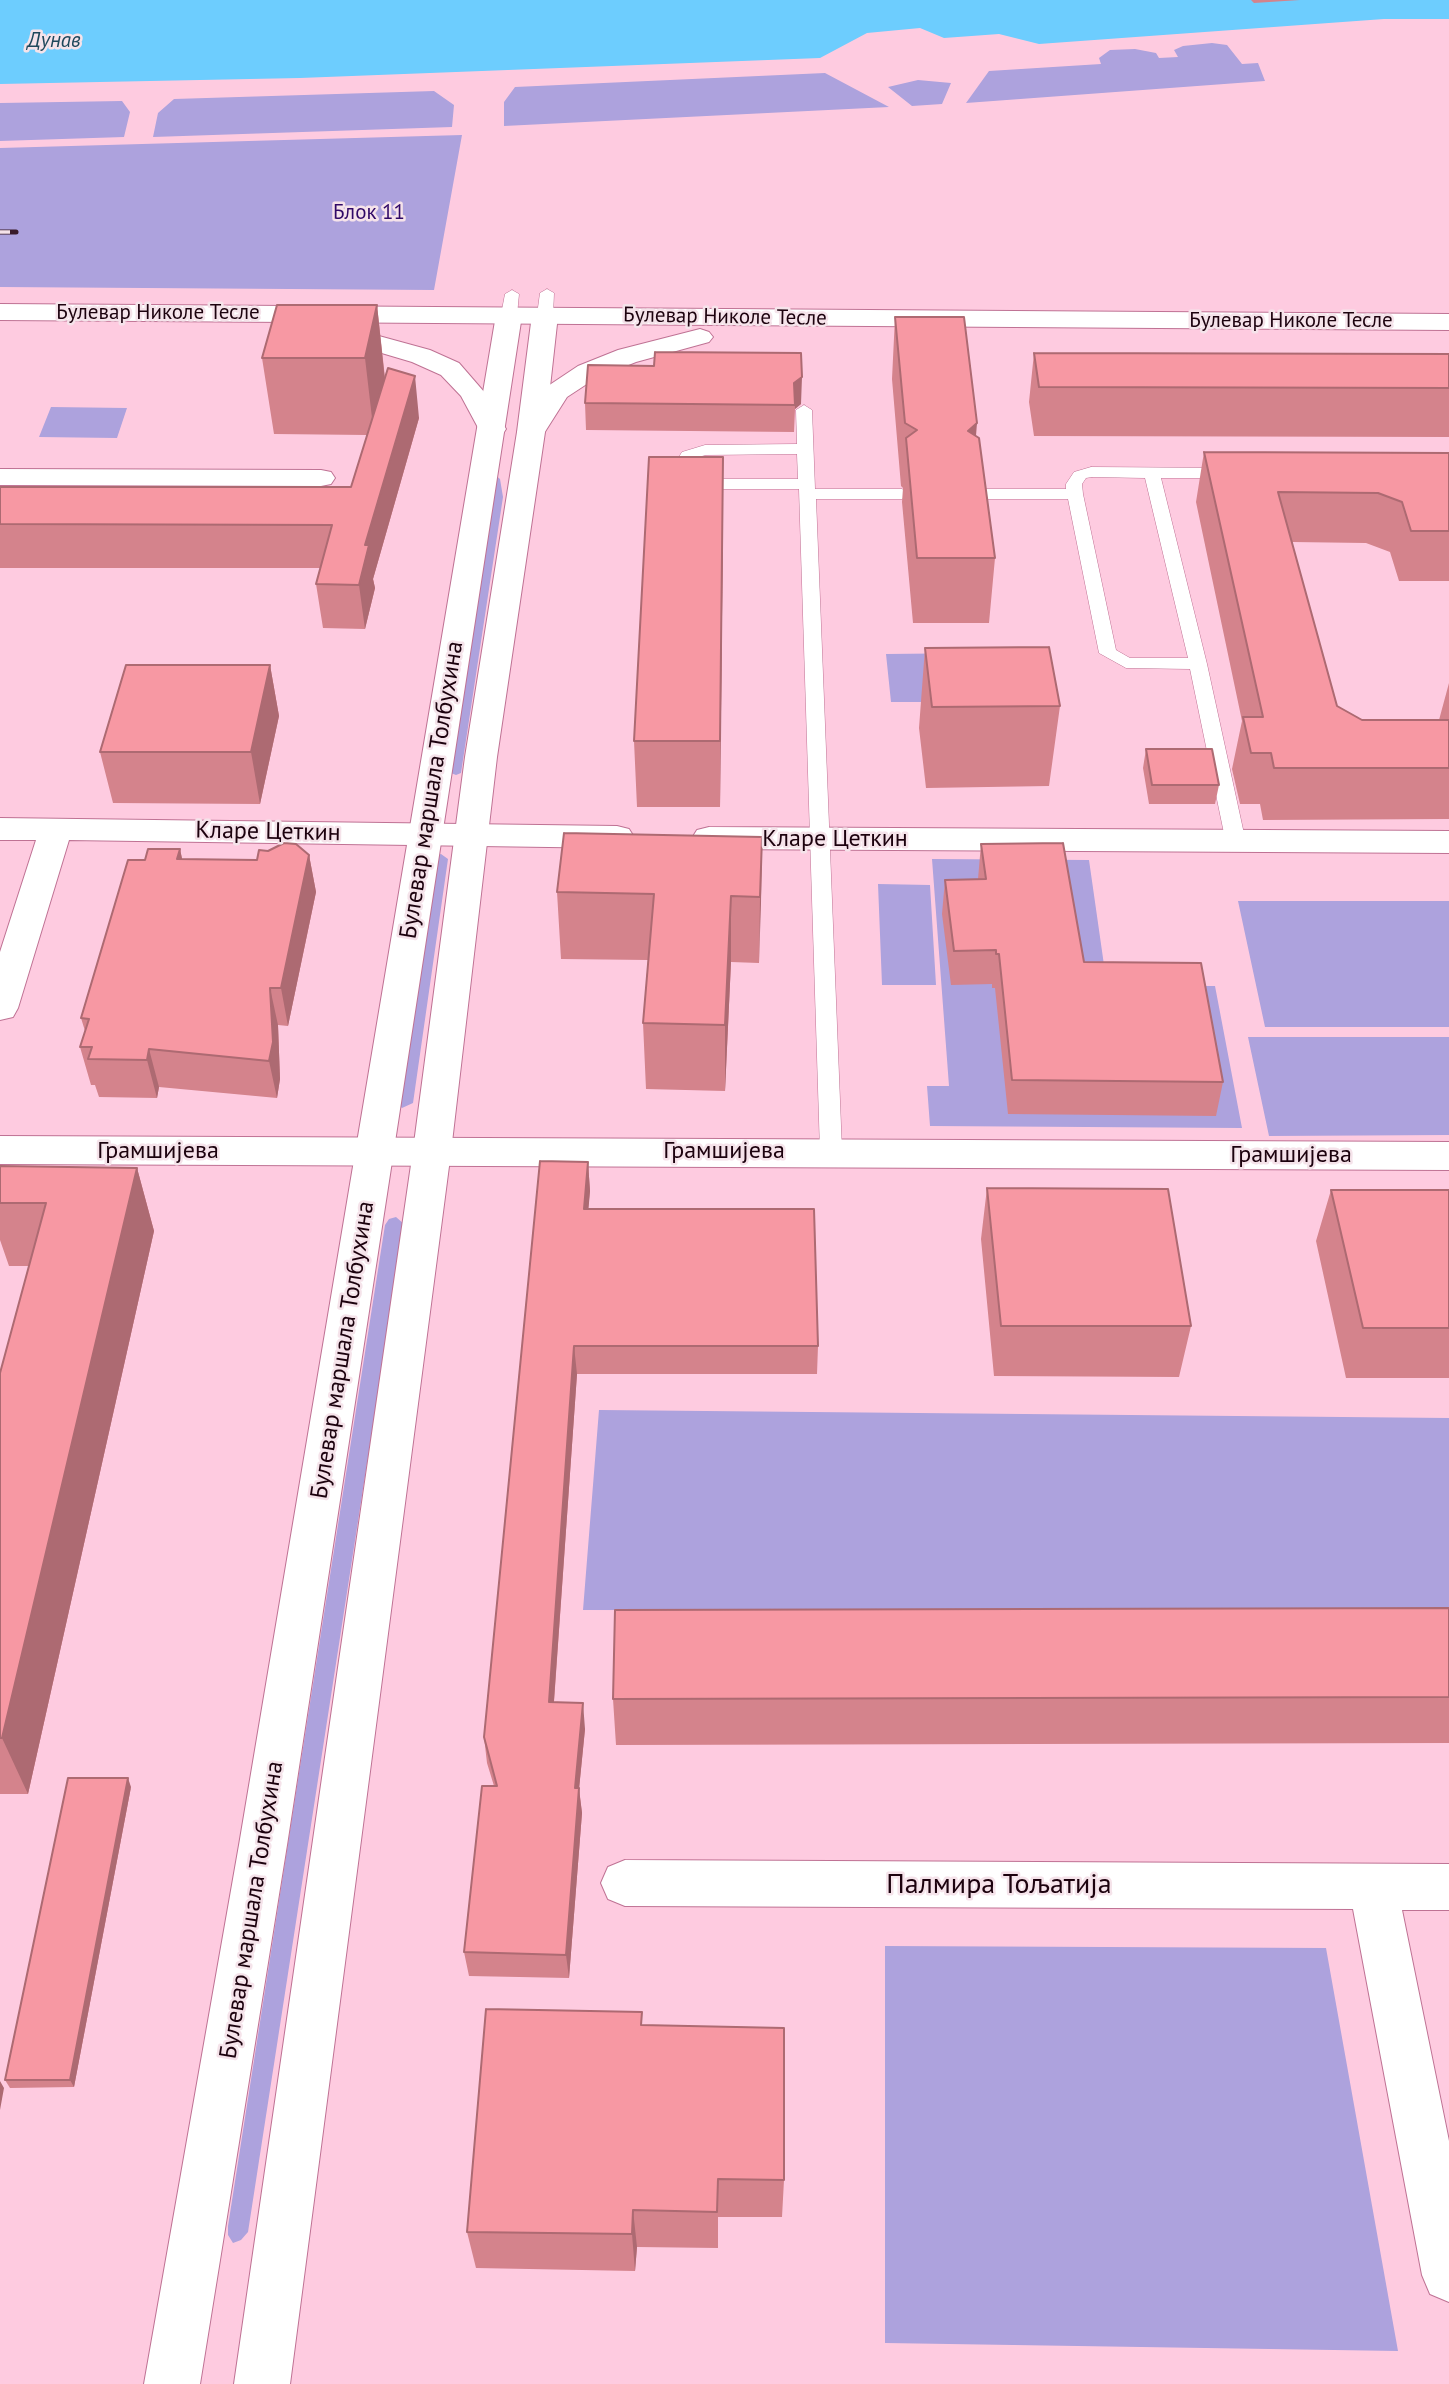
<!DOCTYPE html>
<html>
<head>
<meta charset="utf-8">
<style>
  body { margin:0 }
  canvas { display:block; background:#fecbe0 }
</style>
</head>
<body>
<canvas width="1449" height="2384"></canvas>
<script>
const ctx = document.querySelector('canvas').getContext('2d');
ctx.lineJoin = 'round';
function fill(path, color) { ctx.fillStyle = color; ctx.fill(path, 'evenodd'); }
const poly = rows => new Path2D(rows.map(r => 'M' + r).join(''));
function trace(path, color, width, dash) { ctx.strokeStyle = color; ctx.lineWidth = width; ctx.lineCap = dash ? 'butt' : 'round'; ctx.setLineDash(dash || []); ctx.stroke(path); }
function drawText(font, color, halo, rows, align = 'center') {
  ctx.font = font + ' "PT Sans",sans-serif'; ctx.lineWidth = 5; ctx.setLineDash([]); ctx.textBaseline = 'middle'; ctx.strokeStyle = halo; ctx.fillStyle = color; for (const [text, x, y, turn = 0] of rows) {
    ctx.save(); ctx.translate(x, y); ctx.rotate((+turn || 0) * Math.PI / 180); ctx.textAlign = isNaN(turn) ? turn : align; if (halo) ctx.strokeText(text, 0, 0); ctx.fillText(text, 0, 0); ctx.restore();
  }
}
fill(poly([
  [1212,43,1227,45,1242,64,1258,63,1265,81,966,103,989,71,1101,64,1099,58,1110,50,1135,49,1156,53,1159,58,1178,57,1174,50,1183,46],
  [825,73,889,107,504,126,504,102,515,87],
  [918,80,951,83,942,104,912,106,888,87],
  [434,91,454,105,452,127,153,137,158,113,174,99],
  [122,101,130,112,124,137,0,141,0,103],
  [462,135,434,290,0,287,0,148],
  [51,407,127,408,117,438,39,437],
  [493,473,500,479,503,497,461,773,456,775,451,773],
  [983,653,989,702,891,702,886,654],
  [441,854,448,859,413,1103,402,1108,399,1105,435,856],
  [932,859,1089,860,1107,986,1215,986,1242,1128,930,1126,927,1086,949,1086],
  [878,884,930,885,936,985,882,985],
  [1238,901,1449,901,1449,1027,1265,1027],
  [1248,1037,1449,1037,1449,1135,1269,1136],
  [396,1217,404,1224,248,2232,241,2240,233,2243,228,2235,228,2226,385,1225,389,1219],
  [599,1410,1449,1418,1449,1611,583,1610],
  [885,1946,1326,1948,1398,2351,885,2343]
]), '#ada2dd');
fill(poly([
  [0,0,1449,0,1449,19,1384,19,1039,44,999,34,944,38,920,28,867,33,820,58,300,78,0,84]
]), '#6dcdfe');
const service = poly([
  [547,289,554,293,553,315,545,320,537,315,540,293,547,289],
  [512,290,519,294,517,315,509,320,501,315,505,294,512,290],
  [804,405,812,410,815,489,902,489,910,494,902,499,816,499,842,1151,839,1157,831,1159,823,1157,820,1151,799,489,704,489,683,483,677,474,677,460,682,452,705,445,797,444,796,410,804,405],
  [797,454,798,479,705,479,693,474,694,458,706,455,797,454],
  [1091,467,1229,468,1237,473,1229,478,1161,478,1207,664,1246,843,1243,847,1236,849,1229,847,1226,843,1190,669,1126,668,1099,653,1068,499,973,499,965,494,973,489,1066,489,1066,484,1074,472,1091,467],
  [1092,477,1145,478,1188,658,1130,658,1116,650,1083,494,1082,484,1086,478,1092,477]
]);
const minor = poly([
  [0,469,321,470,331,472,335,478,331,484,321,486,0,485,0,469],
  [0,818,617,826,629,829,634,837,629,845,617,848,69,840,18,1008,13,1017,0,1020,0,952,36,840,0,840,0,818],
  [709,827,1449,831,1449,853,709,849,697,846,692,838,697,830,709,827],
  [0,1136,1449,1142,1449,1170,0,1164,0,1136],
  [625,1860,1449,1864,1449,1910,1402,1910,1449,2141,1449,2302,1430,2294,1422,2275,1353,1909,625,1906,608,1899,601,1883,608,1867,625,1860]
]);
const tertiary = poly([
  [509,307,518,310,522,315,287,1845,200,2384,144,2384,239,1845,496,315,500,310,509,307],
  [545,307,554,310,558,315,545,432,497,757,451,1151,290,2384,234,2384,413,1151,465,757,517,432,532,315,536,310,545,307]
]);
const secondary = poly([
  [0,304,1449,314,1449,330,0,320,0,304],
  [700,329,709,332,713,337,709,342,636,362,596,378,567,397,541,438,531,440,521,438,517,432,548,386,578,366,618,350,700,329],
  [357,330,430,350,459,363,485,393,506,429,502,435,492,437,482,435,461,396,441,375,412,362,348,343,344,338,348,333,357,330]
]);
trace(service, '#bf7294', 1);
trace(minor, '#bf7294', 2);
trace(tertiary, '#bf7294', 2);
trace(secondary, '#bf7294', 2);
fill(service, '#fff');
fill(minor, '#fff');
fill(tertiary, '#fff');
fill(secondary, '#fff');
const rail = poly([
  [0,232,16,232]
]);
trace(rail, '#391b29', 5);
trace(rail, '#f5e3ea', 3.5, [10]);
fill(poly([
  [1251,0,1300,0,1254,3],
  [377,305,385,378,419,418,373,579,375,588,365,629,323,628,316,584,321,568,0,568,0,487,351,487,367,435,274,434,262,358],
  [895,317,976,436,995,558,989,623,913,623,902,502,903,488,901,486,892,379],
  [1034,353,1449,354,1449,437,1034,436,1029,402],
  [585,403,801,404,795,409,794,432,586,430],
  [1204,452,1449,453,1449,581,1399,581,1390,552,1366,543,1292,542,1337,706,1362,720,1439,720,1449,683,1449,819,1263,820,1260,804,1240,804,1232,769,1242,721,1196,502],
  [723,521,720,807,637,807,634,741],
  [925,648,1060,706,1049,786,926,788,919,728],
  [270,665,279,716,260,804,113,803,100,752],
  [1146,749,1219,785,1215,804,1149,804,1143,768],
  [762,837,759,963,731,962,725,1091,646,1089,643,1023,648,960,561,959,557,892],
  [981,844,1084,962,1223,1082,1216,1116,1008,1114,995,988,992,988,992,984,951,985,942,914,945,880,978,879],
  [180,849,182,859,257,860,309,855,316,892,288,1026,278,1025,280,1079,277,1098,159,1087,157,1098,99,1097,95,1085,91,1085,80,1047,85,1031,81,1018,145,860],
  [588,1162,590,1191,588,1209,818,1346,817,1374,577,1374,554,1702,585,1729,579,1789,582,1813,569,1978,469,1976,464,1952,494,1786,487,1763,484,1737],
  [0,1166,137,1168,154,1231,28,1794,0,1794,0,1373,29,1266,9,1266,0,1240],
  [987,1188,1191,1326,1179,1377,994,1376,981,1239],
  [1331,1190,1449,1190,1449,1378,1346,1378,1316,1241],
  [1449,1608,1449,1743,616,1745,613,1699],
  [131,1787,74,2087,10,2088,5,2080],
  [642,2012,642,2025,784,2180,782,2217,718,2217,718,2248,637,2247,635,2271,476,2268,467,2232]
]), '#d4838c');
fill(poly([
  [377,305,385,381,374,435,365,358],
  [415,376,419,418,373,579,375,588,365,629,359,585,365,545],
  [802,377,801,404,795,409,794,383],
  [977,423,972,487,968,431],
  [723,457,723,521,720,807,720,741],
  [270,665,279,716,260,804,251,752],
  [762,837,761,903,759,963,760,897],
  [180,849,188,887,177,859],
  [309,855,316,892,288,1026,281,988],
  [731,896,731,962,725,1091,725,1025],
  [270,988,278,1025,280,1079,277,1098,269,1061],
  [149,1049,159,1087,157,1098,147,1060],
  [588,1162,590,1191,586,1238,584,1209],
  [137,1168,154,1231,28,1794,2,1738],
  [574,1346,577,1374,552,1728,549,1702],
  [583,1703,585,1729,579,1789,582,1813,569,1978,566,1955,575,1788],
  [128,1778,131,1787,74,2087,70,2080],
  [0,2081,4,2088,0,2110],
  [633,2210,637,2247,635,2271,632,2234]
]), '#ad6a72');
const building = poly([
  [277,305,377,305,365,358,262,358,277,305],
  [895,317,964,317,977,423,968,431,979,438,995,558,917,558,906,438,917,430,905,423,895,317],
  [655,352,801,353,802,377,794,383,795,405,585,403,588,365,654,366,655,352],
  [1034,353,1449,354,1449,388,1039,387,1034,353],
  [388,368,415,376,365,545,369,545,359,585,316,584,332,525,0,524,0,487,351,487,388,368],
  [1204,452,1449,453,1449,531,1411,531,1402,502,1378,493,1278,492,1337,706,1362,720,1449,720,1449,768,1274,768,1271,753,1251,753,1243,717,1263,717,1204,452],
  [649,457,723,457,720,741,634,741,649,457],
  [1049,647,1060,706,932,707,925,648,1049,647],
  [126,665,270,665,251,752,100,752,126,665],
  [1146,749,1212,749,1219,785,1152,785,1146,749],
  [564,833,762,837,760,897,731,896,725,1025,643,1023,654,894,557,892,564,833],
  [284,843,296,844,309,855,281,988,270,988,273,1042,269,1061,149,1049,147,1060,88,1059,92,1047,80,1047,89,1019,81,1018,128,860,145,860,148,849,180,849,177,859,257,860,259,850,268,851,284,843],
  [1063,843,1084,962,1201,963,1223,1082,1012,1080,999,954,996,954,996,950,954,951,945,880,986,879,981,844,1063,843],
  [540,1161,588,1162,584,1209,814,1209,818,1346,574,1346,549,1702,583,1703,575,1788,579,1788,566,1955,464,1952,482,1786,497,1786,484,1737,540,1161],
  [0,1166,137,1168,2,1738,0,1738,0,1373,46,1203,0,1203,0,1166],
  [987,1188,1168,1189,1191,1326,1001,1326,987,1188],
  [1331,1190,1449,1190,1449,1328,1363,1328,1331,1190],
  [1449,1608,1449,1697,613,1699,615,1610,1449,1608],
  [68,1778,128,1778,70,2080,5,2080,68,1778],
  [486,2009,642,2012,641,2025,784,2028,784,2180,718,2179,717,2212,633,2210,632,2234,467,2232,486,2009]
]);
fill(building, '#f798a3');
trace(building, '#ad6a72', 2);
drawText('italic 21px', '#1f485c', '#f5e3ea', [
  ["Дунав",54,41]
]);
drawText('21px', '#300967', '#f5e3ea', [
  ["Блок 11",369,213]
]);
drawText('21px', '#1c020e', '#f5e3ea', [
  ["Булевар Николе Тесле",158,313],
  ["Булевар Николе Тесле",725,317,1],
  ["Булевар Николе Тесле",1291,321]
]);
drawText('24px', '#1c020e', '#f5e3ea', [
  ["Булевар маршала Толбухина",432,790,-81],
  ["Кларе Цеткин",268,832,1],
  ["Кларе Цеткин",835,839],
  ["Грамшијева",158,1151],
  ["Грамшијева",724,1151],
  ["Грамшијева",1291,1155],
  ["Булевар маршала Толбухина",343,1350,-81],
  ["Булевар маршала Толбухина",252,1910,-81]
]);
drawText('28px', '#1c020e', '#f5e3ea', [
  ["Палмира Тољатија",999,1885]
]);
</script>
</body>
</html>
